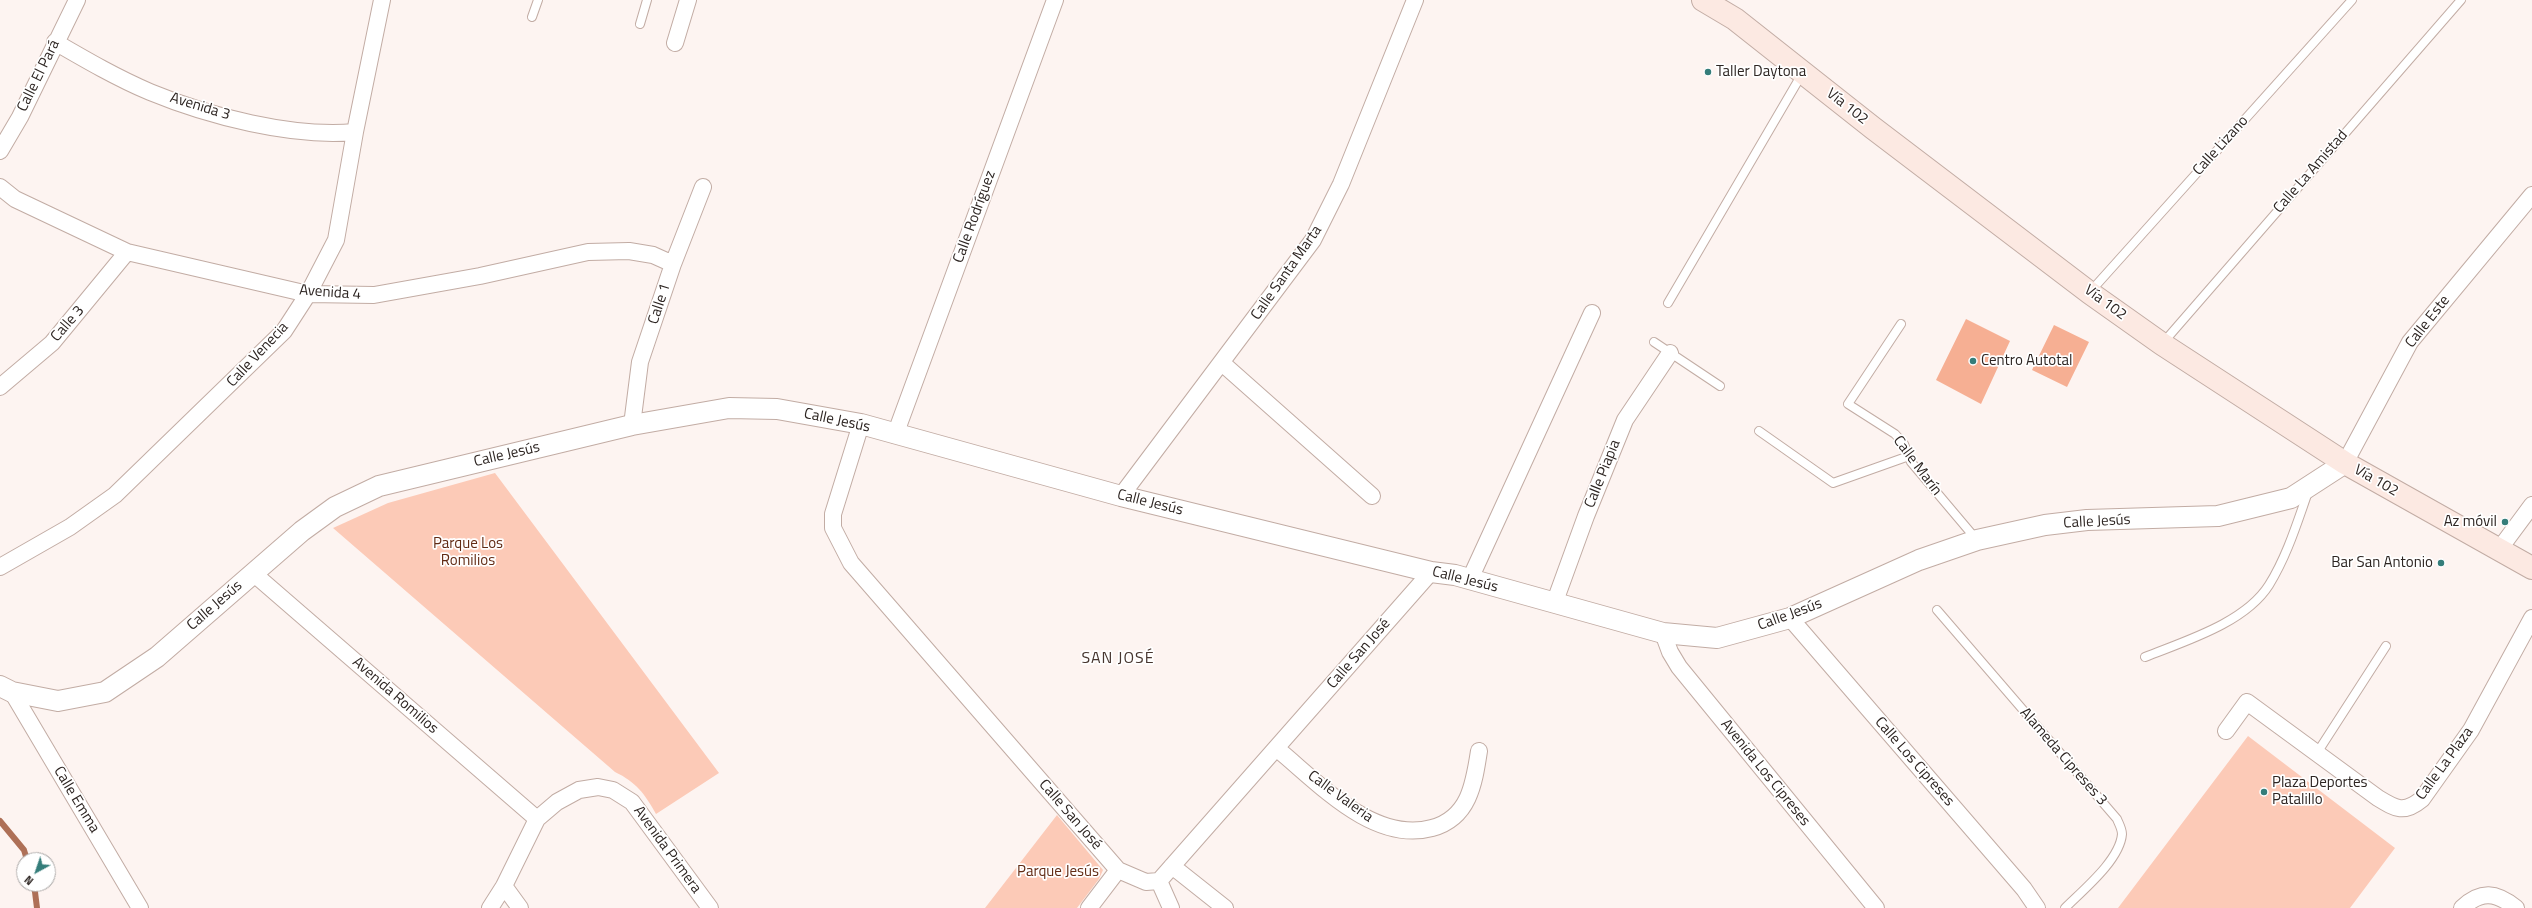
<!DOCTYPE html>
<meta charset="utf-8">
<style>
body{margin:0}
#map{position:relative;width:2532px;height:908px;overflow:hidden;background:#fdf4f1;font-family:"Titillium Web",sans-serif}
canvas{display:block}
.north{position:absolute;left:16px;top:852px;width:40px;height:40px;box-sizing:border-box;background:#fff;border:1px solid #aba8a7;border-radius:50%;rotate:220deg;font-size:11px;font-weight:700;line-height:16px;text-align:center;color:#2d2522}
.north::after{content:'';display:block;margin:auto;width:14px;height:18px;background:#347d7a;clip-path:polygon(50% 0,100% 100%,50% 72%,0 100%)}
</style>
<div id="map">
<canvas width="2532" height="908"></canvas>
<div class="north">N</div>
</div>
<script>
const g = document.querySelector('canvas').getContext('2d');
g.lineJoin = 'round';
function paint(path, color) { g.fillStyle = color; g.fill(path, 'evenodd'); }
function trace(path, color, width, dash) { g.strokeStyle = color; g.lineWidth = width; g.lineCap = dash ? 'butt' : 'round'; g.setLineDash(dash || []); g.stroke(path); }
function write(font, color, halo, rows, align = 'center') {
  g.font = font + ' "Titillium Web",sans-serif'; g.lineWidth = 3.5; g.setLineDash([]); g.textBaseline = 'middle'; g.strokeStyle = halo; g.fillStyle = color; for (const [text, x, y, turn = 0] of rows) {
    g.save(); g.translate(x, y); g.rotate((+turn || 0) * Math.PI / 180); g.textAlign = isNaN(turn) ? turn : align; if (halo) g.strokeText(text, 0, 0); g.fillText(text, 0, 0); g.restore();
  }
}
paint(new Path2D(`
 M495,473l224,300 -63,41c-11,-20 -20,-32 -41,-42l-282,-244 55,-25z
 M2248,736l147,112 -45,60h-232z
 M1057,815l46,55 -4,9 -22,29h-92z`), '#fccab7');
trace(new Path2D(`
 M0,821l24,29 3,10
 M34,884l3,24`), '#ae7057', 6);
paint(new Path2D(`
 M1966,319l44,22 -29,63 -45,-24z
 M2054,325l35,17 -22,45 -35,-17z`), '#f6af93');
const service = new Path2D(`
 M532,17l6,-17
 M640,24l7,-24
 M2090,292l262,-292
 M1668,303l134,-229
 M1901,324l-53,80 47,30 9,10 7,18 65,77
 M1654,342l66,44
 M2162,344l299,-344
 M1759,431l74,52 76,-27
 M1937,610l180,209c2,5 5,10 5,15 -2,26 -39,56 -57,74
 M2145,657c40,-16 100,-34 124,-72 18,-29 28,-62 39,-93
 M2317,753l69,-107`);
const minor = new Path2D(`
 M55,42c31,18 62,36 95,50 58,24 143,46 205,40
 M675,43l13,-43
 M0,151l20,-34 57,-117
 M0,187l15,12 112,53 181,42 66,1 106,-19 108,-24 41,-1 24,4 20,9
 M1222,363l150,133
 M0,387l52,-44 75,-91
 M861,424l-28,90v14l18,35 267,307 28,12 13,-1 272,-309
 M632,425l8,-63 33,-98 30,-77
 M895,435l160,-435
 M2345,463l65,-121 122,-147
 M1121,496l192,-256 28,-56 74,-184
 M2498,551l34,-46
 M0,567l70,-40 45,-32 169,-164 24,-37 28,-54 19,-108 27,-132
 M253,573l284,246
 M1470,579l122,-266
 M1554,604l32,-88 39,-96 45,-67
 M1790,618l234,271 13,19
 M1663,633l7,19 9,15 197,241
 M12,692l128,216
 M2226,731l21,-29 131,96c18,11 26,16 44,1l49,-69 61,-112
 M1276,748c42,34 97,96 156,80 37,-10 42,-44 47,-77
 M1172,866l53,42
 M1159,881l12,27
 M504,886l16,22
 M490,908l14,-22 33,-67 20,-17 22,-12 19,-3 15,3 19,12 78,106
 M1089,908l29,-38
 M2462,908c19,-18 34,-16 54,0`);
const tertiary = new Path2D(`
 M0,686l12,6 46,9 47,-9 52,-35 145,-126 33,-24 44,-21 253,-61 97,-17 48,1 84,15 260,72 310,76 24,3 208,58 54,5 73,-20 129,-58 58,-20 68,-15 42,-5 131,-4 73,-18 54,-35`);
const secondary = new Path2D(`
 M1703,0l32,19 138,109 217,165 72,51 183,119 187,105`);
trace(service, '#c2aca4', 10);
trace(minor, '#c2aca4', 18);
trace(tertiary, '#c2aca4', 22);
trace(secondary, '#c2aca4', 24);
trace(service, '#fff', 8);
trace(minor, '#fff', 16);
trace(tertiary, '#fff', 20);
trace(secondary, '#fce9e2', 22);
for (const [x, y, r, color] of [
 [1708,72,4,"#347d7a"],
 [1973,361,4,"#347d7a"],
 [2505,522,4,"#347d7a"],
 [2441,563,4,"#347d7a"],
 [2264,792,4,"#347d7a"]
]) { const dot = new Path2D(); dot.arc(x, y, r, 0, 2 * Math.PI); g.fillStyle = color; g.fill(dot); trace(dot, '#fff', 1.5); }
write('15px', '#2d2522', '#fff', [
 ["Taller Daytona",1716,72],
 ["Centro Autotal",1981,361],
 ["Az móvil",2497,522,"right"],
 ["Bar San Antonio",2433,563,"right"],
 ["Plaza Deportes",2272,783],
 ["Patalillo",2272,800]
], 'left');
write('15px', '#2d2522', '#fff', [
 ["Calle El Pará",39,76,-64],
 ["Avenida 3",200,107,17],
 ["Vía 102",1847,107,38],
 ["Calle Lizano",2221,146,-48],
 ["Calle La Amistad",2311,172,-49],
 ["Calle Rodríguez",975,217,-70],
 ["Calle Santa Marta",1287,273,-55],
 ["Avenida 4",330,293,4],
 ["Vía 102",2105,303,36],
 ["Calle 1",660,304,-72],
 ["Calle Este",2428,322,-52],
 ["Calle 3",68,324,-49],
 ["Calle Venecia",258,355,-47],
 ["Calle Jesús",837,421,12],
 ["Calle Jesús",507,455,-13],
 ["Calle Marín",1917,466,53],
 ["Calle Piapia",1603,474,-68],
 ["Vía 102",2376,481,30],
 ["Calle Jesús",1150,503,14],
 ["Calle Jesús",2097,522,-3],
 ["Calle Jesús",1465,580,14],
 ["Calle Jesús",215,606,-41],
 ["Calle Jesús",1790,615,-20],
 ["Calle San José",1359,654,-49],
 ["Avenida Romilios",395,696,41],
 ["Alameda Cipreses 3",2063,757,49],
 ["Calle Los Cipreses",1914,762,49],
 ["Calle La Plaza",2445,764,-54],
 ["Avenida Los Cipreses",1765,773,51],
 ["Calle Valeria",1340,797,36],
 ["Calle Emma",76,800,59],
 ["Calle San José",1070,815,49],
 ["Avenida Primera",667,850,54]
]);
write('15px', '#622b14', '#fff', [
 ["Parque Los",468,544],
 ["Romilios",468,561],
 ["Parque Jesús",1058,872]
]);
g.letterSpacing = '1px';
write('16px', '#46352e', '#fff', [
 ["SAN JOSÉ",1118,659]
]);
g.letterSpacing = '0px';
</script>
